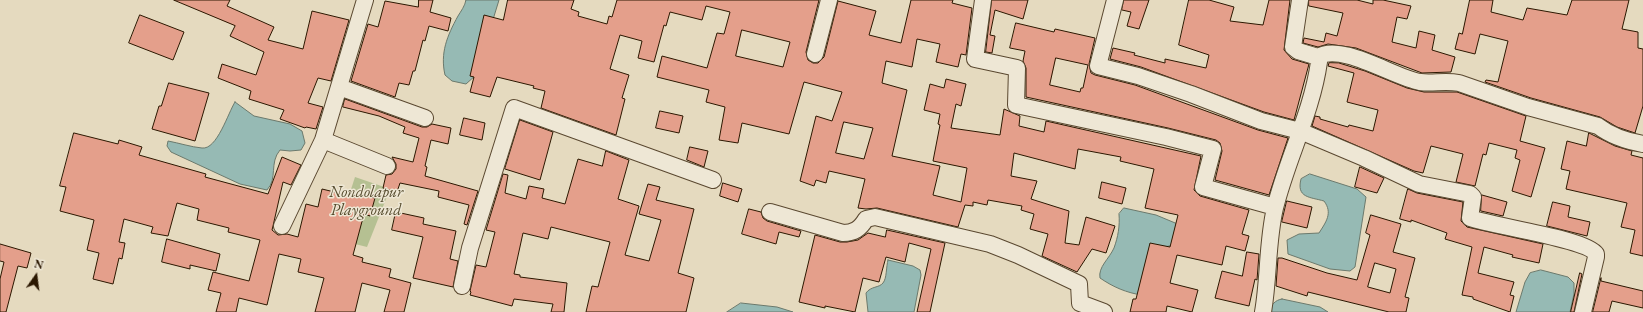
<!DOCTYPE html>
<style>
body{margin:0}
#map{position:relative;width:1643px;height:312px;overflow:hidden;background:#e5dabf;font-family:"EB Garamond",serif}
canvas{display:block}
.north{position:absolute;left:16px;top:256px;width:40px;height:40px;-webkit-text-stroke:3px #eee7d5;paint-order:stroke;rotate:14deg;font-size:11px;font-weight:700;line-height:16px;text-align:center;color:#2b1700}
.north::after{content:'';display:block;margin:auto;width:14px;height:18px;background:#2b1700;clip-path:polygon(50% 0,100% 100%,50% 72%,0 100%)}
</style>
<div id="map">
<canvas width="1643" height="312"></canvas>
<div class="north">N</div>
</div>
<script>
const g = document.querySelector('canvas').getContext('2d');
g.lineJoin = 'round';
function paint(path, color) { g.fillStyle = color; g.fill(path, 'evenodd'); }
function trace(path, color, width, dash) { g.strokeStyle = color; g.lineWidth = width; g.lineCap = dash ? 'butt' : 'round'; g.setLineDash(dash || []); g.stroke(path); }
function write(font, color, halo, rows, align = 'center') {
  g.font = font + ' "EB Garamond",serif'; g.lineWidth = 3; g.setLineDash([]); g.textBaseline = 'middle'; g.strokeStyle = halo; g.fillStyle = color; for (const [text, x, y, turn = 0] of rows) {
    g.save(); g.translate(x, y); g.rotate((+turn || 0) * Math.PI / 180); g.textAlign = isNaN(turn) ? turn : align; if (halo) g.strokeText(text, 0, 0); g.fillText(text, 0, 0); g.restore();
  }
}
paint(new Path2D(`
 M355,177l35,12 -23,58 -32,-8z`), '#b5c092');
const water = new Path2D(`
 M466,0h33l-23,75 -10,9 -14,-3 -7,-6c-5,-22 2,-39 13,-59 3,-5 7,-10 8,-16z
 M235,102l19,14 36,8 12,7 3,12 -4,7 -11,1 -10,-1c-11,13 -2,28 -13,40l-27,-6 -69,-32 -4,-6 1,-5c11,2 23,6 34,7 15,2 26,-35 33,-46z
 M1310,174l47,15 9,8 -11,70 -5,4 -20,-2 -42,-15 -1,-14 12,-6 20,-1c7,-11 14,-20 5,-32 -14,-4 -28,-3 -23,-22z
 M1124,208l32,7 24,10 -7,20 -8,2 -23,48c-15,-2 -29,-8 -42,-17 -2,-11 9,-19 14,-30 4,-11 6,-22 5,-34z
 M888,260l25,6 7,4 1,5 -7,37h-46l-2,-19c5,-7 13,-5 17,-10 4,-5 3,-16 5,-23z
 M1541,270l27,7 6,6v11l-4,18h-54l9,-30 5,-9z
 M1282,299l38,8 8,5h-59c2,-7 6,-12 13,-13z
 M741,303l36,4 16,5h-66z`);
paint(water, '#96bab4');
trace(water, '#6b796c', 1);
const building = new Path2D(`
 M174,0h56l-3,6 47,21 -6,13 35,9 9,-38 37,9 -18,61 -13,-3 -10,25 15,4 -7,22 -10,-2 -1,1 -25,-9 4,-9 -35,-11 2,-8 -33,-13 4,-14 34,11 8,-23 -34,-16 5,-10z
 M419,0h14l-3,12 21,6 -3,13 -19,-5 -4,15 -2,-1 -8,31h-2l-4,14 -10,-2 -4,14 -44,-16 17,-57 10,3 7,-26 33,6z
 M508,0h66l-3,9 8,3 -1,4 29,8 2,-8 3,1 5,-17h202l-13,52 2,8 5,3h5l6,-6 14,-56 38,10 -7,24 32,8 10,-43h42l-1,3 20,5 -6,47 -5,-1 -3,13 -22,-5 4,-18 -23,-5 -5,28 -26,-6 -4,22 25,7 -15,66 48,10 -7,29 28,7 6,-34 -34,-7 7,-36 -2,-1 2,-10 -16,-4 6,-26 14,4 2,-9 20,5 -5,22 -5,-2 -5,24 49,7 4,-26 16,7 -1,10 25,6 2,-11 155,35 -7,34 6,6 49,14 -7,24 7,2 -4,15 -19,-5 -4,19 -45,-10 -7,28 28,7 -6,22 -25,-6 -1,6h-36l3,-13h3l14,-56 20,4 8,-32 -33,-7 9,-39 -34,-8 1,-4 -43,-8 -3,20 -61,-16 -3,23 26,5 -6,18 38,12 -4,32 14,2 7,-28 29,9 -9,27 -14,-4 -15,23 -35,-16 6,-22 -18,-5 4,-15 -13,-4 1,-4 -34,-6 -1,5 -14,-3v4l-8,-1 -7,22 -81,-19 -11,1 -8,-1 7,-29 -36,-8 -3,12 -10,-3 -2,6 -14,-5 16,-65 16,5 10,-29 -38,-10 -15,52 -47,-11 -4,20 -19,-3 6,-33 -19,-5 3,-12 -52,-13 5,-21 45,12 10,-35 7,1 6,-22 -24,-6 -4,14 -32,-8 -4,14 -2,-1 -10,37 -16,-4 4,-17 -22,-6 -10,34 19,6 -7,23 3,1 -9,36 -75,-27 4,-17 -12,-3 1,-2 -37,-9 -7,20 -20,-5 4,-15 -4,-1 14,-61 19,5zM742,30l48,12 -7,25 -47,-11zM844,122l29,6 -9,31 -28,-6z
 M992,0h36l-5,19 -28,-9 -5,25 5,1 -3,17 -6,-1z
 M1124,0h25l-10,29 -12,-3 4,-14 -9,-2z
 M1189,0h20l25,7 -4,14 33,4 6,-25h21l-6,50 8,9 17,5 -15,56 -30,-8 -123,-45 -31,-8 3,-11 22,5 -1,2 31,8v-4l41,9 3,-13 -30,-10z
 M1309,0h48l16,4v-4h10l28,6 -4,13 -10,-2 -5,25 24,6 3,-17 16,4 -3,15 23,7 -4,15 -29,1 -66,-25 -28,-4 -10,3 -15,-4 1,-5 20,4 2,-9 11,3 6,-23 -34,-7z
 M1470,0h23l-2,12 32,8 4,-12 40,7 5,-15h57l-7,29 16,3v16l5,1v57l-8,27 -18,-6 -17,-10 -69,-19 -46,-16 1,-2 12,2 10,-41 -28,-7 -5,20 -20,-5 4,-16 3,1z
 M140,15l44,17 -11,28 -44,-17z
 M1016,23l38,9 1,-3 40,9 -6,26 2,9 4,2 40,10 123,45 30,8 -19,57 -54,-15 7,-29 -2,-8 -4,-3 -48,-12 -142,-31v-29l-3,-7 2,-10 -15,-3zM1056,58l32,7 -5,23h-2l-1,4 -30,-7z
 M1339,63l26,8 42,17 17,4h33l69,24 -6,25 25,7 -14,49 -19,-6 8,-31 -5,-2 2,-8 -28,-7 -3,12 -3,-1 -8,32 -19,-4 7,-28 -32,-8 -8,27 -9,-2 -102,-45 3,-10 5,1v2l28,8 1,-2 24,6 5,-21 -31,-8 7,-29 -26,-7 1,-3z
 M169,83l40,10 -14,48 -43,-12 7,-23h2z
 M345,99l77,28h5l5,-3 19,4 -3,16 -17,-4 -6,26 2,1 -2,9 53,15 -11,34 -3,-1 5,-19 -31,-8 1,-6 -39,-8 -3,9 -14,-4 3,-13 6,-1 4,-5v-5l-4,-7 21,5 6,-24 -16,-5 2,-6 -26,-11 -36,-9z
 M660,111l23,5 -4,17 -23,-5z
 M464,118l21,5 -3,17 -22,-5z
 M520,120l33,12 -13,48 -35,-11z
 M74,133l44,11 1,-4 23,7 -3,8 67,19 -1,3 63,17 14,-37 19,8 -10,20 -8,-3 -10,44 -1,4 6,5 9,-1 11,3 8,-33 12,3 4,-18 33,8 1,-3 19,4 -5,18 -6,-2 -11,41 10,3 -1,4 29,7 -2,8 22,6 -7,29h-20l6,-22 -28,-7 -7,29h-40l9,-34 -26,-6 3,-13 -22,-5 -12,51 -28,-7 -3,14h-20l5,-19 -13,-3 5,-18 36,9 11,-41 -32,-8 1,-4 -32,-8 2,-11 -22,-6 -9,33 -17,-3 2,-6 -29,-8 -5,23 6,1 -3,16 -3,-1 -6,26 -20,-5 6,-26 -12,-3 7,-30 -34,-9 6,-24 -6,-1z
 M1589,133l26,13 17,5 -1,4 12,3v98l-13,-3 5,-23 -14,-3 6,-24 -61,-14 4,-18 -9,-2 6,-28 19,5z
 M690,147l18,4 -4,16 -17,-7z
 M606,151l23,9 -11,39 21,7 -14,49 24,6 12,-41 -22,-6 9,-30 12,3 -4,13 38,9 -16,64 16,5 -8,34h-100l6,-26 6,1 12,-45 -59,-15 -3,12 -25,-6 -9,41 6,1v2l47,6 -3,29h-13l2,-8 -39,-5 -2,7 -42,-11 1,-3 -1,-1 6,-26 10,2 9,-35 -9,-2 17,-56 5,1 -3,18 21,6 3,-13 15,3 -2,9 23,6 13,-45 24,7z
 M1360,167l24,11 -7,15 -22,-6z
 M1102,182l24,6 -4,16 -23,-6z
 M723,183l19,6 -4,13 -18,-6z
 M1408,189l9,4 46,9 -2,19 6,6 76,17 -4,19 -27,-6 1,-2 -29,-8 -6,26 36,9 -4,13 4,1 -4,16 -37,-13v-2l-11,-2 10,-48 -27,-8 2,-6 -36,-13v2l-11,-3z
 M1482,195l25,7 -4,14 -22,-5z
 M1287,201l25,6 -5,21 -25,-6z
 M1553,202l17,4 -2,11 22,5 -3,14 -40,-10z
 M749,209l12,3 2,6 4,3 34,10 -2,6 -20,-5 -3,12 -34,-10z
 M396,212l28,6 -1,6 33,7 -6,28 8,2 -5,26 -40,-9 10,-41 -31,-7z
 M1371,215l30,9 -8,28 22,6 -10,39 4,1 -3,14h-17l-81,-20 -1,4 -31,-10 2,-28h4l45,15 30,7 13,-45 -4,-2zM1375,263l21,6 -6,24 -22,-6z
 M887,230l58,13 -15,69h-13l14,-63 -22,-6 -4,19 -19,-5 -7,25 -16,-4 -8,34 -30,-6v2l-26,-6 16,-67 25,7h7l11,-2 10,-7 17,4z
 M167,239l53,15 -4,17 -26,-6v4l-28,-7z
 M0,244l31,9 -4,15 -9,-2 -12,46h-6v-33l4,-17 -4,-1z
 M1247,252l12,2 -2,26 -2,-1 -6,27 -34,-8 7,-27 20,5z
 M1580,273l2,1 -8,38h-3z
 M1601,278v3l42,10v17l-31,-7 -3,11h-16z`);
paint(building, '#e49f8b');
trace(building, '#2b1700', 1);
const street = new Path2D(`
 M983,0l-8,59 42,9 -1,37 150,32 47,12 -10,38 72,20
 M1115,0l-17,66 40,10 53,18 70,27 39,10 64,27 55,26 51,10 3,3 -3,21c22,8 117,21 126,36v3l-13,55
 M815,54l14,-54
 M1318,57c23,-15 77,21 102,25 13,2 24,-2 39,1l69,24 70,19c13,10 28,15 45,18
 M339,87l86,31
 M323,140l64,26
 M770,212l73,21c11,0 17,-4 23,-14l9,-2 115,27 28,11 61,29 1,19 24,9
 M282,226l41,-86 42,-140
 M462,286l8,-38 44,-140 199,72
 M1263,312c6,-34 4,-70 12,-104 12,-49 37,-96 44,-146l-1,-5 -20,-6 -5,-4 7,-47`);
trace(street, '#5a4830', 18);
trace(street, '#eee7d5', 16);
write('italic 16px', '#544a2c', '#eee7d5', [
 ["Nondolapur",366,193],
 ["Playground",366,211]
]);
</script>
